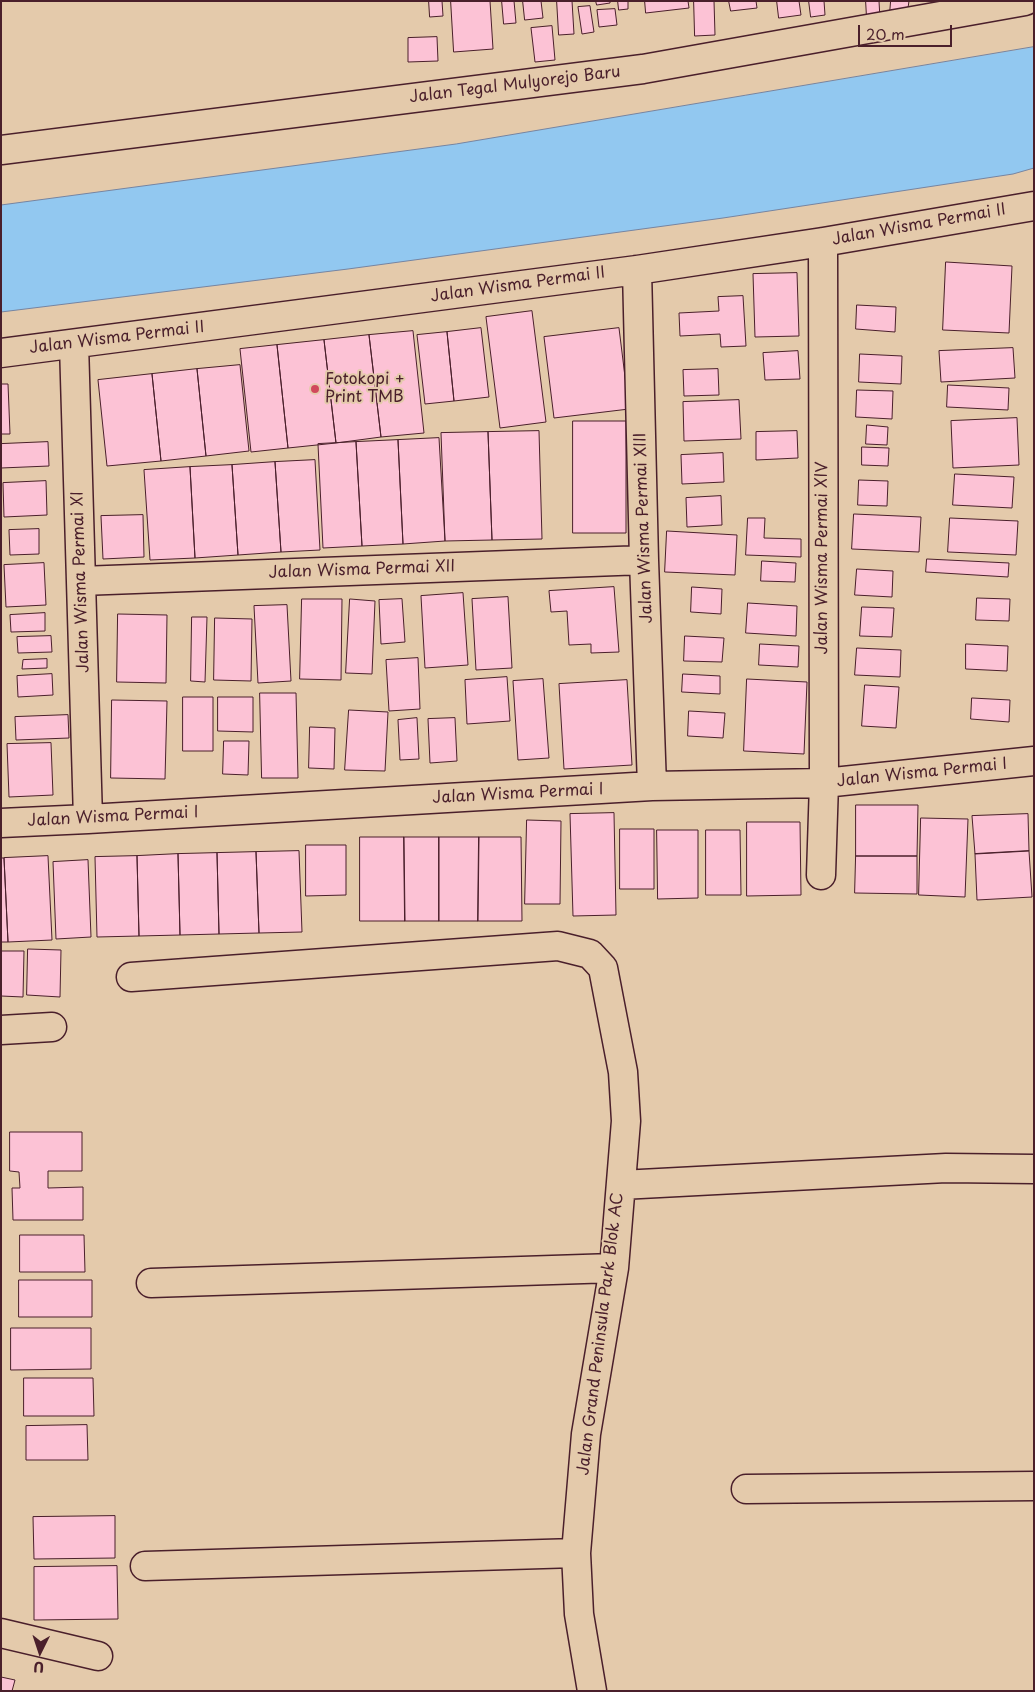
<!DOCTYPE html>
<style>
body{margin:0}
#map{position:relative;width:1035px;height:1692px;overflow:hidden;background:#e4caab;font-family:"Playpen Sans",sans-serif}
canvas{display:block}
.frame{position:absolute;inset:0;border:2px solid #4a1f2b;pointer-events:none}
.north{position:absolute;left:15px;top:1627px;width:50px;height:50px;-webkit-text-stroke:4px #e4caab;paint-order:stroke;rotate:184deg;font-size:14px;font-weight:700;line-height:20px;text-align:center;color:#4a1f2b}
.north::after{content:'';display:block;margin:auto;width:18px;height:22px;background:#4a1f2b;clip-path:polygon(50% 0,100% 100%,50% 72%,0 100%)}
.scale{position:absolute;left:858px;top:25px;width:94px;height:22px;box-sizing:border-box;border:2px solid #4a1f2b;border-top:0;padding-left:6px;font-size:15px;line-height:18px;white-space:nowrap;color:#4a1f2b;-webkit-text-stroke:4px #e4caab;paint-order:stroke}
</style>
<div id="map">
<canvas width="1035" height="1692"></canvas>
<div class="frame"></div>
<div class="north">U</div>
<div class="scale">20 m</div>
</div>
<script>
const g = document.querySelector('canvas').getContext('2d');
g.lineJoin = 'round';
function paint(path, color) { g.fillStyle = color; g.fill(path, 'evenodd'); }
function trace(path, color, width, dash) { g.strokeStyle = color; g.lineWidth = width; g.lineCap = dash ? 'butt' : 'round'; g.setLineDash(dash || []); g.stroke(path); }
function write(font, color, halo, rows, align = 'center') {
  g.font = font + ' "Playpen Sans",sans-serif'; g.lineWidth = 4; g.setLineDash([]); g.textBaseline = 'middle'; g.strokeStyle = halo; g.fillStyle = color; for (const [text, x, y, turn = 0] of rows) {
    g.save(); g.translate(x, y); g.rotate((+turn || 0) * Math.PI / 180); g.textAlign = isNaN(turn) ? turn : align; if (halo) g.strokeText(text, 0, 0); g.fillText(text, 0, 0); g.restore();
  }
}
const water = new Path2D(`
 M1034,47v121l-21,6 -290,44 -375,51 -347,43v-107l455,-61z`);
paint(water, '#92c8f0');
trace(water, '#7584a1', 1);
const building = new Path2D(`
 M429,1h13l1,15 -13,1z
 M451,1h39l3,48 -39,3z
 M502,1h12l2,22 -12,1z
 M523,1h18l2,17 -18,2z
 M557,1h15l2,33 -15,1z
 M596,1h14v2l-13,2z
 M618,1h10v8l-9,1z
 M645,1h43l1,7 -43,5z
 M694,1h20l1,34 -20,1z
 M729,1h27l1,7 -26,3z
 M777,1h22l2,14 -22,3z
 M809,1h15l1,14 -14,2z
 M866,1h13l1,18h-13z
 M891,1h18l-2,14 -17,-2z
 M590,6l4,26 -12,2 -4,-27z
 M615,9l2,16 -18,2 -2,-17z
 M552,26l3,34 -20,2 -4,-34z
 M437,37l1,24 -30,1v-24z
 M946,262l66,4 -3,67 -66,-3z
 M797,273l2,63 -44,1 -2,-63z
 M743,296l3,50 -25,1 -1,-13 -40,2 -1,-23 40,-2 -1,-14z
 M857,305l39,2 -1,25 -39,-3z
 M532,311l14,111 -46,6 -14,-111z
 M481,328l8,69 -35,4 -7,-69z
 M619,328l10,81 -75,9 -10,-81z
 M413,331l11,102 -43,4 -12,-102z
 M447,332l7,69 -29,3 -8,-69z
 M369,335l12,102 -45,6 -12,-103z
 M324,340l12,103 -48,5 -11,-103z
 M277,345l11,103 -37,4 -11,-103z
 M1013,348l2,30 -74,4 -2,-31z
 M798,351l2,28 -35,1 -2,-27z
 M860,354l42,2 -1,28 -42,-2z
 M240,365l9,86 -43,5 -9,-87z
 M197,369l9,87 -45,5 -9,-87z
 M718,369l1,26 -35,1 -1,-26z
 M152,374l9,87 -54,5 -9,-86z
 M1,384h7l2,50h-9z
 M948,385l61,3 -1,22 -61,-3z
 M857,390l36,1 -1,28 -36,-2z
 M739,400l2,39 -57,2 -1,-39z
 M1017,418l2,47 -66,3 -2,-47z
 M573,421h53v112h-53z
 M867,425l21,2 -1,18 -21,-1z
 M539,431l3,108 -50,1 -4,-108z
 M797,431l1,27 -42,2v-28z
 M488,432l4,108 -47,1 -4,-108z
 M439,438l6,103 -42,3 -5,-104z
 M398,440l5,104 -41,2 -6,-104z
 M48,442l1,24 -48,2v-24z
 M356,442l6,104 -39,2 -5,-104z
 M862,447l27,1 -1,18 -26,-1z
 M723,453l1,29 -42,2 -1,-29z
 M315,460l5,90 -39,2 -6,-90z
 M275,462l6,90 -43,3 -6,-90z
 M232,465l6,90 -43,3 -5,-91z
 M190,467l5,91 -45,2 -6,-90z
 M955,474l59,3 -2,31 -59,-3z
 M859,480l29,1 -1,25 -29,-1z
 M46,481l1,34 -43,2 -1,-34z
 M721,496l1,29 -35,2 -1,-29z
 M854,514l67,3 -2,35 -67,-3z
 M143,515l1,42 -41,2 -2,-43z
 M748,518h17l-1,20 37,1v18l-55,-2z
 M950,518l68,3 -2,34 -68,-3z
 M39,529v25l-29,1 -1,-25z
 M667,531l70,4 -2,40 -70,-3z
 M927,559l82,4 -1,14 -82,-5z
 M762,561l34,2 -1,19 -34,-1z
 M44,563l2,42 -40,2 -2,-42z
 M857,569l36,2 -1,26 -37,-2z
 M614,587l5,65 -28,1v-9l-22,1 -2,-34 -16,1 -2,-21z
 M692,587l30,2 -1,25 -30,-2z
 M463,593l5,72 -43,3 -4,-72z
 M508,597l4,71 -36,2 -4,-71z
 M977,598l33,1 -1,22 -33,-1z
 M302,599h40l-1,81 -41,-1z
 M350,599l25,2 -3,73 -26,-1z
 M402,599l3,43 -24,2 -2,-44z
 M748,603l49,3 -1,30 -50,-3z
 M287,605l4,76 -33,2 -4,-77z
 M862,607l32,1 -2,29 -32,-1z
 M45,613v18l-34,1 -1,-17z
 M118,614l49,1 -1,68 -49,-1z
 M192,617h15l-2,65 -14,-1z
 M215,618l37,1 -1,62 -37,-1z
 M51,636l1,16 -34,1 -1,-16z
 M685,636l39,2 -2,24 -38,-1z
 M760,644l39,2 -1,21 -39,-2z
 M966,644l42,2 -1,25 -41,-2z
 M857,648l44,2 -1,27 -45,-2z
 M418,658l2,51 -31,2 -3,-51z
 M47,659v9l-25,1 1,-9z
 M52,674l1,21 -35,2 -1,-21z
 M683,674l37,2v18l-38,-2z
 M507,677l3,44 -43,3 -2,-44z
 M543,679l6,79 -31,2 -5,-79z
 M747,679l60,3 -3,72 -60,-3z
 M627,680l5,85 -68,4 -5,-85z
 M865,685l34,2 -3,41 -34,-2z
 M260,693h36l2,85h-36z
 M183,697h30v54h-30z
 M218,697h35v35l-35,-1z
 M972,698l38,2 -1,22 -38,-3z
 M112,700l55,1 -2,78 -54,-1z
 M349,710l39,2 -3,59 -40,-1z
 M689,711l36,2 -2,25 -35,-2z
 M68,715l1,23 -53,2 -1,-23z
 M417,718l2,41 -19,1 -2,-40z
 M455,718l2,43 -27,2 -2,-44z
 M310,727l25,1 -1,41 -25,-1z
 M224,741h25l-1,34 -25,-1z
 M51,743l2,52 -44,2 -2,-53z
 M856,805h62l-1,51h-61z
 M614,813l2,102 -43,1 -3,-102z
 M1028,814l1,37 -54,3 -3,-38z
 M921,818l47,1 -3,78 -46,-2z
 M527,820l34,1 -1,83h-35z
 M747,822h53l1,73 -54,1z
 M620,829h34v60h-34z
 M657,830h41v68l-40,1z
 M706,830h34l1,65h-35z
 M360,837h44l1,84h-45z
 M404,837h35v84h-34z
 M439,837h40l-1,84h-39z
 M479,837h42l1,84h-44z
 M306,845h40v50l-40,1z
 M299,851l3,81 -43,1 -3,-81z
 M1029,851l3,46 -55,3 -2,-46z
 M256,852l3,81 -40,1 -2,-81z
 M217,853l2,81 -39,1 -2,-81z
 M178,854l2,81 -41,1 -2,-80z
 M48,856l4,84 -44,2 -4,-84z
 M137,856l2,80 -42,1 -2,-80z
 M856,856h61v38l-62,-1z
 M1,858h3l4,84h-7z
 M88,860l3,77 -35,2 -3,-77z
 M28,949l33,1 -1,47 -33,-2z
 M1,951h23l-1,46 -22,-1z
 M10,1132h72v39h-34v17l35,-1v33h-70l-1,-32h8l-1,-16 -9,-1z
 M20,1235h64l1,37h-65z
 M19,1280h73v37h-73z
 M11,1328h80v41l-80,1z
 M24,1378h69l1,38h-70z
 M87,1425l1,35h-62v-34z
 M115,1516v42l-81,1 -1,-42z
 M117,1566l1,53 -84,1v-53z
 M1,1677l14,3 -3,11h-11z`);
paint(building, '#fcc2d5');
trace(building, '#4a1f2b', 1);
const minor = new Path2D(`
 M1,150l642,-81 382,-68
 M637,270l7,290 8,226
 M74,344l14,475
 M1,353l636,-83 186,-28 211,-36
 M81,581l563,-21
 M1,823l87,-4 564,-33 172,-3 210,-22
 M821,875l3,-92 -1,-541
 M131,977l427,-31 32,8 13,14 20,104 3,49 -12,147 -28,166 -10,119 3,61 13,77
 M1,1030l51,-3
 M621,1185l325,-17 88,1
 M151,1283l463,-15
 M746,1489l288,-3
 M145,1566l431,-13
 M1,1633l97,23`);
trace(minor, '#4a1f2b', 31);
trace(minor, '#e4caab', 28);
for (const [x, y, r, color] of [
 [315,389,5,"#d1495b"]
]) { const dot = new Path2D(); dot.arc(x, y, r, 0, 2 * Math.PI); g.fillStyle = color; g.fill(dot); trace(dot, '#e4caab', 2); }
write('16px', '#4a1f2b', '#e4caab', [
 ["Jalan Tegal Mulyorejo Baru",515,85,-7],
 ["Jalan Wisma Permai II",919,225,-10],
 ["Jalan Wisma Permai II",518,285,-8],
 ["Jalan Wisma Permai II",117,338,-7],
 ["Jalan Wisma Permai XIII",644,528,-92],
 ["Jalan Wisma Permai XIV",823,558,-90],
 ["Jalan Wisma Permai XII",362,570,-2],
 ["Jalan Wisma Permai XI",81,582,-92],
 ["Jalan Wisma Permai I",922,773,-6],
 ["Jalan Wisma Permai I",518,794,-3],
 ["Jalan Wisma Permai I",113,817,-3],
 ["Jalan Grand Peninsula Park Blok AC",601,1334,-83]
]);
write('16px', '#4a1f2b', '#e4caab', [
 ["Fotokopi +",325,380],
 ["Print TMB",325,398]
], 'left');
</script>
